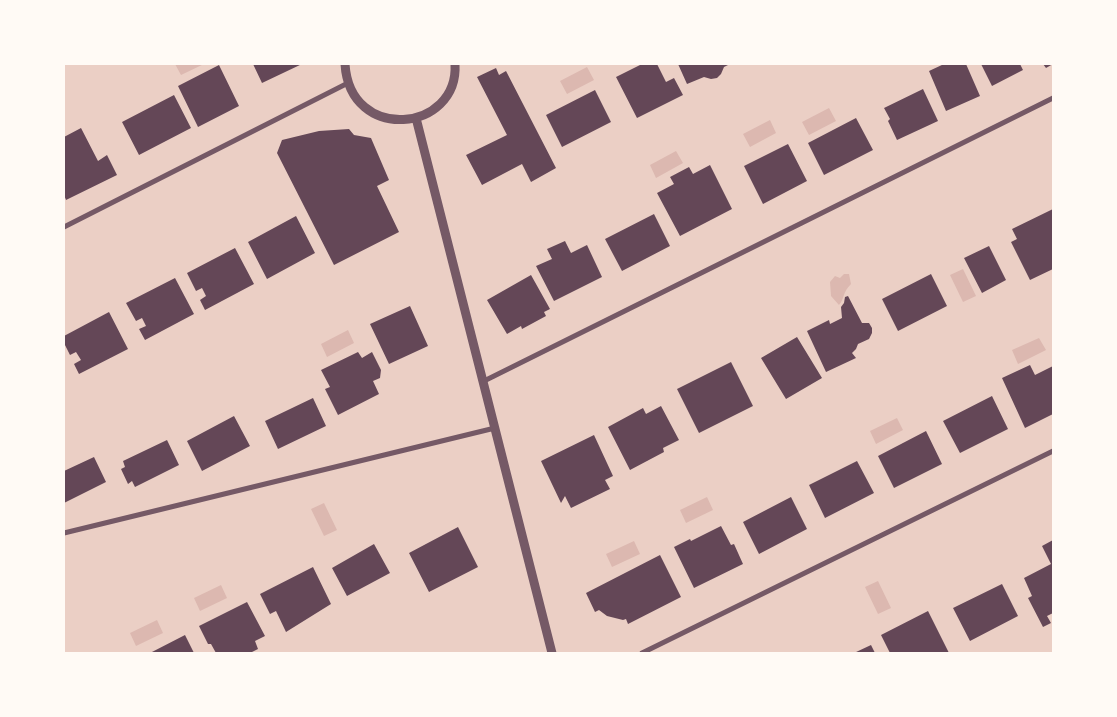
<!DOCTYPE html>
<style>
body{margin:0}
#map{position:relative;width:1117px;height:717px;overflow:hidden;background:#f7e1d7;font-family:"Zilla Slab",serif}
canvas{display:block}
.frame{position:absolute;inset:0;border:65px solid #fffaf5;pointer-events:none}
</style>
<div id="map">
<canvas width="1117" height="717"></canvas>
<div class="frame"></div>
</div>
<script>
const g = document.querySelector('canvas').getContext('2d');
g.lineJoin = 'round';
function paint(path, color) { g.fillStyle = color; g.fill(path, 'evenodd'); }
function trace(path, color, width, dash) { g.strokeStyle = color; g.lineWidth = width; g.lineCap = dash ? 'butt' : 'round'; g.setLineDash(dash || []); g.stroke(path); }
paint(new Path2D(`
 M64,64h989v589h-989z`), '#ebcfc5');
paint(new Path2D(`
 M175,64h29l-23,11z
 M587,67l7,13 -27,14 -7,-13z
 M829,108l7,13 -27,14 -7,-13z
 M770,120l6,13 -26,14 -7,-13z
 M676,151l7,12 -27,15 -6,-13z
 M963,269l13,27 -13,6 -13,-27z
 M844,274h5l2,10c-9,9 -6,14 -12,21l-8,-9 -1,-14 5,-6 5,2z
 M348,330l6,13 -27,14 -6,-13z
 M1039,338l7,12 -28,14 -6,-14z
 M897,418l6,12 -27,14 -6,-13z
 M707,497l6,13 -27,13 -6,-13z
 M324,503l13,27 -13,6 -13,-27z
 M634,541l6,13 -28,13 -6,-13z
 M878,581l13,27 -13,6 -13,-27z
 M221,585l6,13 -27,13 -6,-13z
 M157,620l6,13 -27,13 -6,-13z`), '#dcb8b0');
paint(new Path2D(`
 M253,64h49l-40,19z
 M642,64h15l9,18 8,-4 9,17 -46,23 -21,-41z
 M678,64h52l-6,3 -3,7 -4,4 -6,1 -7,-2 -17,7z
 M944,64h22l14,32 -34,15 -17,-40z
 M981,64h39l3,6 -31,16z
 M1043,64h10l-7,4z
 M219,65l20,41 -41,21 -20,-41z
 M496,68l3,7 7,-4 50,97 -25,14 -9,-18 -40,21 -16,-30 41,-20 -30,-58z
 M923,89l15,32 -41,19 -9,-19 2,-2 -6,-11z
 M595,90l16,32 -49,25 -16,-32z
 M174,95l17,33 -52,27 -17,-33z
 M856,118l17,32 -49,25 -16,-32z
 M81,128l17,33 9,-6 10,20 -51,25 -2,-5v-58z
 M349,129l5,6 17,3 18,42 -12,6 22,46 -65,33 -57,-112 5,-13 37,-9z
 M788,144l19,37 -44,23 -19,-38z
 M710,165l22,44 -52,27 -23,-43 17,-9 -4,-7 19,-10 4,7z
 M1053,209v60l-23,11 -19,-38 6,-3 -5,-10z
 M654,214l16,32 -48,25 -17,-32z
 M296,216l19,37 -48,26 -19,-37z
 M565,241l6,12 16,-8 15,32 -48,24 -18,-35 16,-7 -5,-10z
 M989,246l17,34 -24,13 -18,-35z
 M235,248l19,36 -49,26 -5,-10 6,-4 -4,-8 -6,3 -9,-18z
 M931,274l16,32 -49,25 -16,-32z
 M531,275l19,34 -6,3 2,4 -24,13 -1,-3 -14,8 -20,-34z
 M175,278l19,36 -49,26 -6,-11 7,-3 -4,-8 -6,3 -10,-18z
 M848,296l14,27h7l3,5v5l-3,6 -11,5 -2,5 -4,4 4,5 -30,14 -19,-41 22,-11 1,4 12,-6 -1,-11 3,-4 1,-6z
 M410,306l18,40 -39,18 -19,-40z
 M109,312l19,37 -49,25 -5,-10 7,-4 -5,-8 -6,3 -6,-12v-7z
 M797,337l25,41 -36,21 -25,-41z
 M358,352l4,6 10,-6 9,18 -1,8 -7,3 6,13 -41,21 -13,-26 5,-2 -9,-17z
 M731,362l22,44 -54,27 -22,-44z
 M1030,365l5,10 18,-9v48l-28,14 -23,-50z
 M992,396l16,33 -48,24 -17,-32z
 M313,398l13,28 -48,23 -13,-28z
 M661,406l18,34 -16,8 1,4 -34,18 -22,-43 35,-19 3,6z
 M234,416l16,30 -48,25 -15,-30z
 M926,431l16,33 -48,24 -16,-32z
 M594,435l19,41 -8,4 5,9 -39,19 -6,-12 -4,7 -20,-42z
 M167,440l12,25 -44,22 -3,-6 -4,3 -7,-15 4,-2 -2,-6z
 M94,457l12,25 -42,21v-32z
 M857,461l17,32 -49,25 -16,-33z
 M791,497l16,32 -48,25 -16,-32z
 M721,526l10,19 3,-1 9,20 -49,24 -20,-41 16,-8 1,2z
 M458,527l20,40 -49,25 -20,-39z
 M1053,540v73l-6,3 4,7 -8,4 -15,-29 4,-2 -8,-18 27,-14 -9,-18z
 M374,544l16,29 -43,23 -15,-28z
 M660,555l21,42 -53,27 -2,-5 -3,1 -16,-4 -8,-6 -4,2 -9,-19z
 M313,567l18,37 -45,28 -10,-21 -6,3 -10,-20z
 M1002,584l16,32 -48,25 -17,-33z
 M247,602l18,34 -10,5 3,8 -8,4h-34l-5,-9h-3l-9,-18z
 M928,611l21,42h-59l-9,-18z
 M185,635l9,18h-44z
 M871,645l4,8h-21z`), '#644757');
trace(new Path2D(`
 M64,227l284,-144
 M484,381l569,-283
 M64,533l431,-105
 M642,653l411,-202`), '#755966', 5);
trace(new Path2D(`
 M345,64c5,80 114,68 110,0
 M416,118l136,535`), '#755966', 9);
</script>
